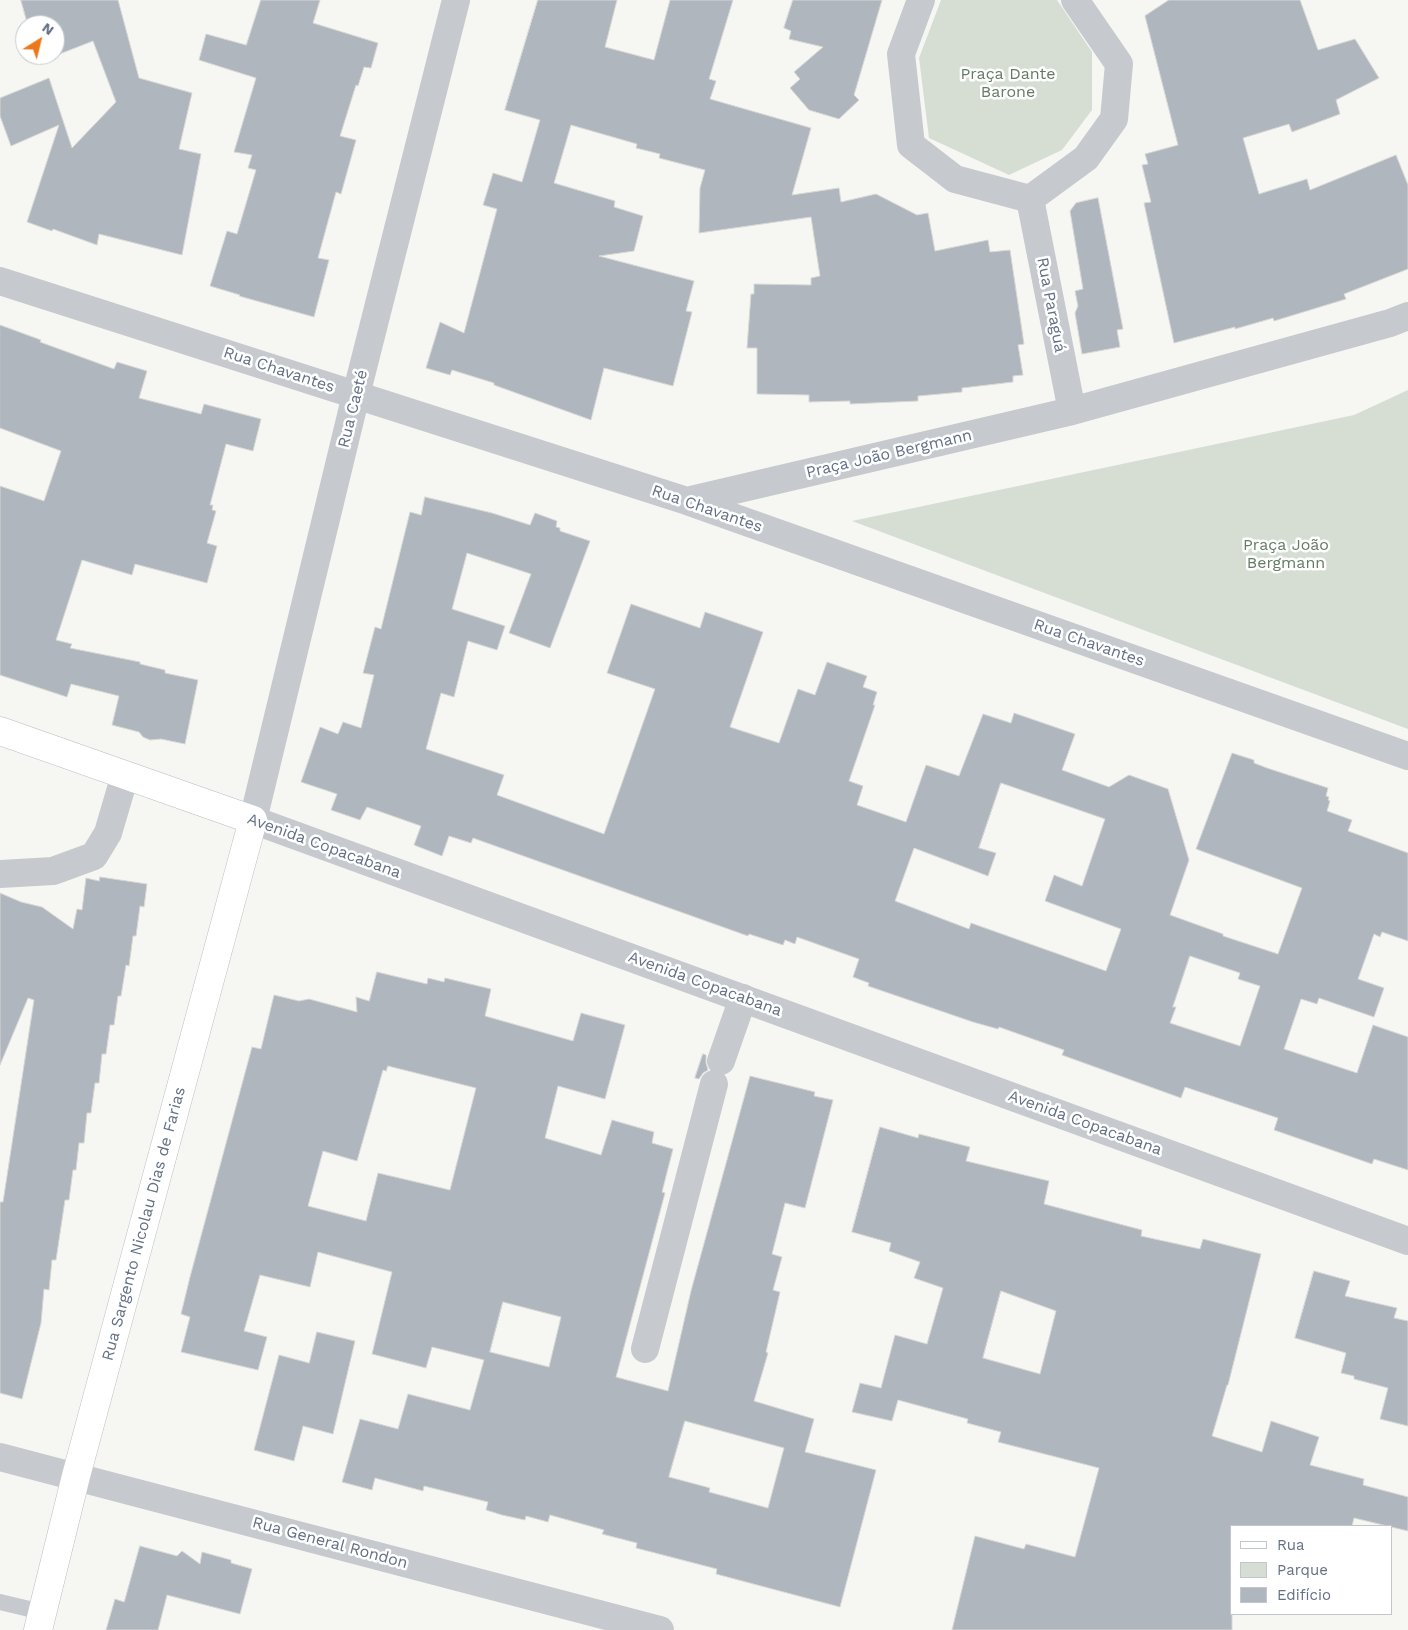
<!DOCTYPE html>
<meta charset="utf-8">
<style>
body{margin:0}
#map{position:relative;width:1408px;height:1630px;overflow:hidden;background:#f6f7f3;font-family:"Work Sans",sans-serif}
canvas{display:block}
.legend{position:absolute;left:1230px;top:1525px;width:162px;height:90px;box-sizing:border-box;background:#fff;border:1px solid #c1c6cf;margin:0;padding:6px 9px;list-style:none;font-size:15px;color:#637086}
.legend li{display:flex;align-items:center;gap:10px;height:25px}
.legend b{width:25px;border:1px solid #c1c6cf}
.north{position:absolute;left:15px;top:15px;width:50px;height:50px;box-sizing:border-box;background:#fff;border:1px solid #c1c6cf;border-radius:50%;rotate:36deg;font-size:14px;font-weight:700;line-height:20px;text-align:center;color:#637086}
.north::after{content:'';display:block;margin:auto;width:18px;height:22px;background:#ee771b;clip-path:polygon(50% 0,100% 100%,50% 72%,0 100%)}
</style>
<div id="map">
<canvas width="1408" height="1630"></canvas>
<ul class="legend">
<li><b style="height:6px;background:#fff"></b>Rua</li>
<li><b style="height:14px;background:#d6ded4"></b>Parque</li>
<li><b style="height:14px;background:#b0b6bd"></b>Edifício</li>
</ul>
<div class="north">N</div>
</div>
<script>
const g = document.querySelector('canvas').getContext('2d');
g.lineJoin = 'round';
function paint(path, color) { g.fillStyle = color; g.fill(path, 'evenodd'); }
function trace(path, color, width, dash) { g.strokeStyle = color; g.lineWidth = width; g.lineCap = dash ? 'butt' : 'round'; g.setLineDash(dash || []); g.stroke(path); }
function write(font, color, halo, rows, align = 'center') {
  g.font = font + ' "Work Sans",sans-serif'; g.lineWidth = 5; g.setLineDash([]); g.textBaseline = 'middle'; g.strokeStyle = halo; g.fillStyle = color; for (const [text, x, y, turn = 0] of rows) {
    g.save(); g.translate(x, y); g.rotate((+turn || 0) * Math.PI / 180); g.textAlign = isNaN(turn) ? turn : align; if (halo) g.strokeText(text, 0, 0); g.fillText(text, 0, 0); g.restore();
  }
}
paint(new Path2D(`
 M941,0h116l35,52v58l-30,40 -53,25 -80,-37 -10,-80z
 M1408,390v339l-556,-208 502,-106z`), '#d6ded4');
const building = new Path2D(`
 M21,0h97l21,78 53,15 -13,56 22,5 -19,101 -83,-21 -2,11 -44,-16 -1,2 -25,-9 32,-97 -48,21 -11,-30v-18l49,-20 23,70 44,-46 -23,-61 -54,21 -2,-7h18v-30h-27z
 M261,0h59l-7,23 65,20 -7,25 -7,-1 -6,19 -2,-1 -16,51 16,4 -15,54 -5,-2 -18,66 11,2 -15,57 -75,-21 1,-1 -30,-9 17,-55 10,3 19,-64 -8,-2 4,-13 -18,-3 22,-74 -57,-18 7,-26 40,11z
 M538,0h79l-12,47 49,13 16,-60h63l-24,79 7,2 -6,18 101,29 -19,67 47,-7 2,14 35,-8 41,21 11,-2 7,38 53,-11 2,12 20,-2 14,94 -6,1 5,30 -10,1v6l-51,6v4l-44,4v5l-68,3v-3l-41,1v-7l-52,-1v-46h-10l4,-54h3v-10l57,1v-7l9,-2 -9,-59 -112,16 1,-45 5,-18 -46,-12 1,-4 -24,-6 1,-4 -66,-19 -17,58 61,18 -1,6 29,9 -9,35 -35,5 95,25 -8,30 6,1 -19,74 -69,-18 -13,52 -97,-35v-2l-42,-13 -2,5 -24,-7 14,-46 24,11 33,-124 -14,-4 10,-32 29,9 18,-62 -35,-10z
 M793,0h89l-28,95 5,5 -20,19 -30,-9 -19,-22 10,-9 -6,-7 29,-25 -34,-8 2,-8 -7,-3z
 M1169,0h131l18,50 37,-11 24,39 -43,22 4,14 -48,18 -3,-8 -46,14 16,56 48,-15 3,11 86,-35 12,30v84l-64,25 2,5 -72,22 -1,-3 -38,11v-2l-61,16 -30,-140 7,-1 -9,-37 6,-1 -3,-10 33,-9 -33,-129z
 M1098,198l25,131 -6,1 3,17 -38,7 -7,-41 3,-7 -3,-15 8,-2 -13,-78 6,-8z
 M0,325l41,15 -1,2 74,27 3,-7 30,9 -8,27 62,16 3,-10 57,15 -8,32 -27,-7 -16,61h3l-1,5 4,1 -9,32 10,3 -10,37 -72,-19 -3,11 -50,-15 -26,80 16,4 -2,4 70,14v2l25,6v3l33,7 -13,64 -24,-5 -11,1 -7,-3 -4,-5 -27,-7 7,-29 -48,-12 -4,13 -67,-22v-189l44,15 17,-50 -61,-23z
 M425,497l67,16 38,12 5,-12 22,8 -1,6 4,1v3l30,10 -40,107 -41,-15 22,-59 -64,-21 -15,56 53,17 -8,24 -29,-9 -14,56 -13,-4 -15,56 78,26 -7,20 107,39 51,-145 -48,-16 24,-69 69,24 5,-16 58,20 -33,95 49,16 19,-54 17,6 12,-33 40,14 -4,11 14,5 -4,13h2l-26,76 14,5 -6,19 49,17 20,-57 33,11 24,-62 28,9 3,-10 61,21 -13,36 47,17 20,-12 39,14 21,71 -19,55 53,19v2l55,18 24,-66 -106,-39 36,-96 22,7v3l13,5 61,20 -2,8 3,1 -1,3 2,1 -3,10 25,9 -4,11 60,22v88l-26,-9 -2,5 -6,-3 -16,45 26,9 -10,29 -55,-19 -2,6 -16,-5 -17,50 73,24 16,-48 35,12v133l-34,-11 -2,5 -98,-34 4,-12 -93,-31 -4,11 -119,-43 2,-5 -65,-23 -1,2 -25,-7 -105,-36 1,-3 -16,-6 6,-18 -62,-22 -2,7 -10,-4 -2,5 -34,-11 -1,2 -275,-98 -2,5 -22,-7 -7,20 -28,-11 7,-19 -54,-19 -7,13 -29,-10 6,-16 -36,-12 19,-55 18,7 5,-12 18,6 13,-53 -11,-2 12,-46 6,2 29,-117 11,3zM1001,783l104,36 -23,67 -28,-11 -9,26 76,28 -15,42 -135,-48 -2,6 -74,-28 19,-53 74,28 8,-23 -17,-5zM1190,956l50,17 -2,6 22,7 -20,60 -70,-23 6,-16h-3z
 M100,877l47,7 -3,23 -4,-1 -4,30h-3l-4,30 -3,-1 -5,31h-3l-4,29h-4l-4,29h-4l-3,29h-4l-4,30h-4l-3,30h-5l-3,27h-3l-4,30h-4l-9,60h-4l-3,30 -5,-1 -3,34 -19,76 -22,-6v-191h3l31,-202 -6,-2 -28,67v-172l21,9 21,5 31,22 4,-20 5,1 4,-32 13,3z
 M377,972l50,12 1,-6 16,4 1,-4 46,11 -6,27 88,25 8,-28 44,12 -20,74 -47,-13 -13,52 56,17 11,-35 42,12 -2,11 21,6 -11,43 3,1 -49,184 52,14 23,-100 59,-215 65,16 -1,4 19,4 -28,108 -20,-5 -13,51 10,3 -9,33 7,2 -14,60 2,1 -14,48 60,18 -9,33 71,18 -36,137 -124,-33 1,-5 -81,-21 1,-5 -35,-9 2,-4 -54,-15 -2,7 -22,-6 -1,4 -23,-5 -16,-5 2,-8 -64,-16 -1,5 -48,-13 -3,12 -30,-8 18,-63 38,10 10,-35 62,16 14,-50 -52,-13 -6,21 -54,-14 20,-82 -74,-20 -8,35 -50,-12 -16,56 23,6 -9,33 -77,-18 9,-35 -9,-3 9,-37 62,-230 9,2 13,-54 25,6 10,-2 48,13 -1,-15 13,4zM388,1066l88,22 -26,102 -72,-17 -12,48 -58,-15 15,-55 34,10 26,-91 3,1zM503,1302l58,15 -12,50 -59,-15zM685,1421l99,27 -16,60 -59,-16 1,-4 -41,-11z
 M703,1054l3,1v8l2,7 -5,3 -4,6 -4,-1z
 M880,1127l38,11 1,-4 51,13 -4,14 83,20 -5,23 98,26 -1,6 59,13 3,-10 58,15 -33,131h-1l-15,51 50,16 9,-31 48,16 -9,28 54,14 -1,6 45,12v34l-54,-13 -2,8h-120v104h-280l23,-94 49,13 2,-5 49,13 24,-89 -101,-26 3,-10 -34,-9 1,-4 -70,-19 -6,21 -40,-9 8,-29 21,5 14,-53 32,9 16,-56 -29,-10 6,-16 -31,-11 2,-8 -39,-11zM1001,1291l55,20 -16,63 -57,-16z
 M1314,1271l36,10 -5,15 52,12 -3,10 14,3v105l-28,-7 8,-31 -34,-9v-3l-13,-3 5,-20 -51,-15z
 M317,1332l38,9 -22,93 -30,-8 -9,35 -40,-11 25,-95 30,8z
 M140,1546l37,10 5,-5 18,13 2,-12 29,8v3l21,6 -12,45 -73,-19 -9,35h-52l9,-31 9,3z`);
paint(building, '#b0b6bd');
trace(building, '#d7d8d5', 1);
const secondary = new Path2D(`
 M0,731l253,89 -177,656 -38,154`);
trace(secondary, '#b8bcc2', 29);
trace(new Path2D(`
 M0,1602l42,10`), '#c6c9cd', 16);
trace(new Path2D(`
 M921,0l-20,54 10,91 44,34 75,20
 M1030,199l56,-41 28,-39 5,-55 -44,-64
 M1030,199l42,212
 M0,281l687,220 721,255
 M687,501l385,-90 318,-88 18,-7
 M0,874l53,-3 41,-15 14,-23 17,-58
 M721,1061l22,-63
 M645,1349l69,-265
 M0,1457l660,173`), '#c6c9cd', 28);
trace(new Path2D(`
 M456,0l-100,395 -103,425 1155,421`), '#c6c9cd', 28);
trace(secondary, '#fff', 28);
write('16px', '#637c63', '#fff', [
 ["Praça Dante",1008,74],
 ["Barone",1008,92],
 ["Praça João",1286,545],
 ["Bergmann",1286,563]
]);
write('16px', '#637086', '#fff', [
 ["Rua Paraguá",1051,305,79],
 ["Rua Chavantes",279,370,18],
 ["Rua Caeté",353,409,-76],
 ["Praça João Bergmann",889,454,-13],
 ["Rua Chavantes",707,509,19],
 ["Rua Chavantes",1089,643,19],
 ["Avenida Copacabana",324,846,20],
 ["Avenida Copacabana",705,984,20],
 ["Avenida Copacabana",1085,1123,20],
 ["Rua Sargento Nicolau Dias de Farias",144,1224,-75],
 ["Rua General Rondon",330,1543,15]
]);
</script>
